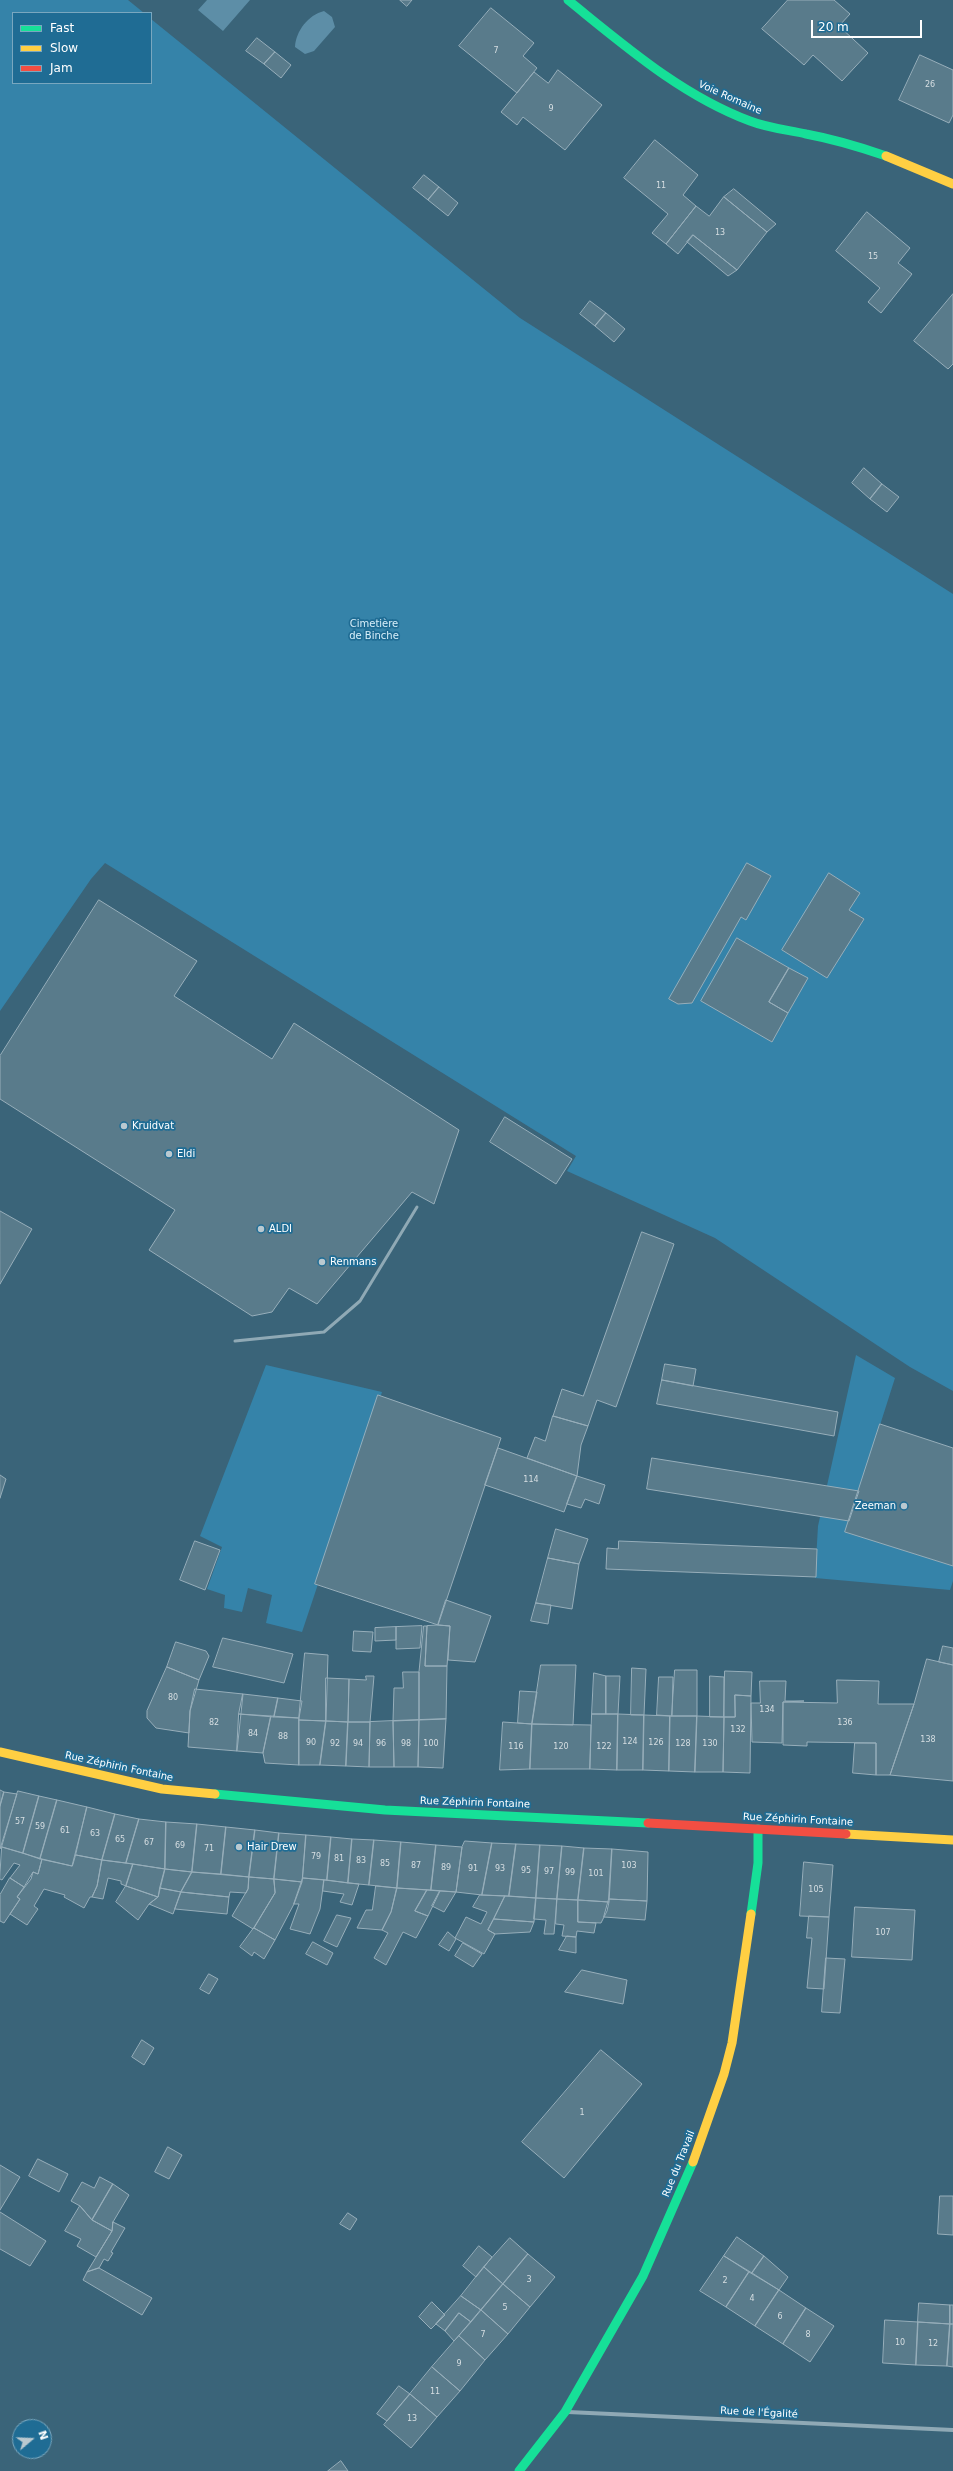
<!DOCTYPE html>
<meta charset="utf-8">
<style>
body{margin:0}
#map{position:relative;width:953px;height:2471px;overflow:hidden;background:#3a6479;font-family:"DejaVu Sans",sans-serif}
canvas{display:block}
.legend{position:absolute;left:12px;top:12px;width:140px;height:72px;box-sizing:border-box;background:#1f6c94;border:1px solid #79a7bf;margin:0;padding:5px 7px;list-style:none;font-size:12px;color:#fff}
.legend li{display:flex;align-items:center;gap:8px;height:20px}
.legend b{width:20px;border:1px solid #79a7bf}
.north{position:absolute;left:12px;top:2419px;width:40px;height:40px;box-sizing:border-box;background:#1f6c94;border:1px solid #79a7bf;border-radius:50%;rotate:71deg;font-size:11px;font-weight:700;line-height:16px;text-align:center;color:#fff}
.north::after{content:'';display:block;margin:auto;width:14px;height:18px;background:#bac9d0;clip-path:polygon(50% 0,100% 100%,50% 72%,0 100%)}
.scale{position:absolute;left:811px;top:20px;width:111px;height:18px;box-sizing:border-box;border:2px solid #fff;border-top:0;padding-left:5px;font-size:12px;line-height:14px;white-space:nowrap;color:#fff;-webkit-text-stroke:3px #1f6c94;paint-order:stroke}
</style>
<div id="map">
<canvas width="953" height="2471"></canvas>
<ul class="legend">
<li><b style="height:5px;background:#16e098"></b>Fast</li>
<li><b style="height:5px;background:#ffcf43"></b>Slow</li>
<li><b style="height:5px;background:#f24e42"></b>Jam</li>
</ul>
<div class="north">N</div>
<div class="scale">20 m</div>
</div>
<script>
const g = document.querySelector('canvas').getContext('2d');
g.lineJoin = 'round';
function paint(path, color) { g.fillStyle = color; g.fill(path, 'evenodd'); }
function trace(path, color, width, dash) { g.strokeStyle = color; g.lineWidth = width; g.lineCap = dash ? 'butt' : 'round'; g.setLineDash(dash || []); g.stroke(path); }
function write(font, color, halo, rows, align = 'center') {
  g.font = font + ' "DejaVu Sans",sans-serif'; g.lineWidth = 3.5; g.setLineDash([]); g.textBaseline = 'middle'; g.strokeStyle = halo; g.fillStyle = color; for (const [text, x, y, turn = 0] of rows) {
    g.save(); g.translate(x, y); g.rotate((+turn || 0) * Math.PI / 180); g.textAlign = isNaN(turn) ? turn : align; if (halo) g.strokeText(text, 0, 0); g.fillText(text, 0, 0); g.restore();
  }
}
paint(new Path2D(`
 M0,0h128l16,13h-131v70h138v-64l369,299 433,276v797l-43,-24 -195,-129 -148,-67 9,-15 -471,-293 -14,16 -91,132z
 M856,1355l39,23 -49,154 107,34v15l-3,9 -135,-12 3,-52z
 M266,1365l116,27 -80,240 -36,-9 6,-28 -24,-7 -6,24 -18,-4 1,-13 -18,-6 15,-42 -22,-11z`), '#3583a9');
paint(new Path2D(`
 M207,0h43l-27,31 -25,-21z
 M324,11l8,6 3,10 -21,24 -9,3 -10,-7c1,-16 13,-32 29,-36z`), '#5d8ea7');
const building = new Path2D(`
 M400,0h12l-5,6z
 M788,0h46l16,14 -11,12 29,27 -26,28 -29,-26 -9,10 -42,-36z
 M491,8l43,35 -11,13 14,12 -20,25 -58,-47z
 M257,38l18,14 -11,12 -18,-13z
 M275,52l16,13 -10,13 -17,-14z
 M920,55l33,15v45l-4,8 -50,-23z
 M558,70l44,35 -37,45 -42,-33 -6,8 -16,-13 33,-40 14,11z
 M655,140l43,35 -15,20 13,11 -30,38 -14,-11 16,-19 -44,-36z
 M424,175l15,12 -11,13 -15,-12z
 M439,187l19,16 -10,13 -20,-16z
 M734,189l42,35 -9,8 -43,-35z
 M724,197l43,35 -30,38 -44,-35 -15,19 -12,-10 30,-38 13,10z
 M867,212l43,36 -12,15 14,11 -31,39 -13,-11 12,-14 -44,-37z
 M693,235l44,35 -9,6 -41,-34z
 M953,294v70l-5,5 -34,-28z
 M590,301l16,12 -11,13 -15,-12z
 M606,313l19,16 -11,13 -19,-16z
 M864,468l18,16 -12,15 -18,-16z
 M882,484l17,13 -12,15 -17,-13z
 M747,863l24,13 -25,44 -5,-3 -49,86 -14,1 -9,-5z
 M829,873l31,20 -11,17 15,9 -37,59 -45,-28z
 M99,900l98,61 -23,35 98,63 22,-36 165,107 -25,74 -22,-12 -95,112 -28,-16 -17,24 -20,4 -103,-66 26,-40 -175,-111v-43z
 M737,938l52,30 -20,34 19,11 -16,29 -71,-41z
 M789,968l19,10 -20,35 -19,-11z
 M505,1117l67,42 -16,25 -66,-42z
 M0,1211l32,18 -32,55z
 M642,1232l32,12 -58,163 -19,-7 -9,26 -35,-10 9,-27 21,7z
 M665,1364l31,5 -3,17 -31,-6z
 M662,1380l176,32 -4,24 -177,-32z
 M378,1395l123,43 -63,187 -123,-41z
 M553,1416l35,10 -7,19 -4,31 -50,-18 8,-21 10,4z
 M880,1424l73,24v118l-108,-34z
 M498,1448l79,28 -13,36 -79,-27z
 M652,1458l207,33 -10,30 -202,-32z
 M0,1475l6,4 -6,19z
 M577,1476l28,9 -6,19 -14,-5 -4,9 -14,-4z
 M556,1529l32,10 -9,25 -31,-6z
 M195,1541l25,9 -15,40 -25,-10z
 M619,1541l198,8 -1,28 -210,-8 1,-21 11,1z
 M548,1558l31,6 -7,45 -36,-6z
 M446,1600l45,16 -16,46 -27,-2 2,-34 -12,-1z
 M536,1603l15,2 -3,19 -17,-3z
 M438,1625l12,1 -3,40h-22l2,-40z
 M422,1626l-2,22 -24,1v-22z
 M424,1626h3l-2,40h22l-1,53 -27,1v-48z
 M396,1627v13l-21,1v-13z
 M354,1631l19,1 -2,20 -18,-1z
 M223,1638l70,16 -9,29 -71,-16z
 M176,1642l30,9 3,5 -10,24 -32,-13z
 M943,1646l10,2v17l-14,-3z
 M305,1653l23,2 -2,66 -27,-1z
 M927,1659l26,6v116l-63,-6 24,-71z
 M541,1665h35l-3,60 -41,-1z
 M167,1667l32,13 -9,31 -1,22 -33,-5 -9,-10v-7z
 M632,1668l14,1 -2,46h-13z
 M675,1670h22v46h-25z
 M725,1671l27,1 -1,24 -16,-1v22h-11z
 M403,1672h16v48l-26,1 1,-33h9z
 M594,1673l12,3v38h-14z
 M366,1676h8l-4,46h-22l1,-43 17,1z
 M606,1676h14l-2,38h-12z
 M710,1676l14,1v40h-14z
 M659,1677h14l-1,39 -15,-1z
 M326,1678l23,1 -1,43 -22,-1z
 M837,1680l42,1 -1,23h36l-24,71h-14v-32l-69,-1v4l-24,-1v-43l54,1z
 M760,1681h26l-1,20h19l-21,1 -1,41 -30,-1 -1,-39h9z
 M195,1689l48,5 -6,57 -49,-4 2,-36z
 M520,1691l17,1 -5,32 -14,-1z
 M243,1694l35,4 -4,19 -35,-3z
 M735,1695l16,1 -1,77 -27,-1 1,-55h11z
 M278,1698l24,3 -3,17 -25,-1z
 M239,1714l32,2 -8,37 -26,-2z
 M592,1714h26l-1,56 -27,-1z
 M618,1714l26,1 -1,55h-26z
 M644,1715l26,1 -1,55 -26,-1z
 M271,1716l28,2v47l-34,-2 -2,-10z
 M670,1716h27l-2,56 -26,-1z
 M697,1716l27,1 -1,55h-28z
 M446,1719l-3,49 -25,-1 1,-47z
 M299,1720l27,1 -6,44h-21z
 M419,1720l-1,47h-24l-1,-46z
 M326,1721l22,1 -2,44 -26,-1z
 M393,1721l1,46h-25l1,-45z
 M348,1722h22l-1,45 -23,-1z
 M503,1722l29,2 -2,45 -30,1z
 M532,1724l59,1 -1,44h-60z
 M855,1743h21v32l-23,-2z
 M0,1790l4,2 -4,14z
 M18,1791l21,5 -16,57 -21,-6z
 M4,1792l13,2 -17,55v-43z
 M39,1796l18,4 -17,59 -17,-6z
 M57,1800l30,7 -15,59 -32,-7z
 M87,1807l28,7 -13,46 -26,-5z
 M115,1814l24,5 -13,44 -24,-3z
 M139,1819l27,3 -1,47 -39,-6z
 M166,1822l31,2 -5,48 -27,-3z
 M197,1824l29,3 -5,47 -29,-2z
 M226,1827l29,3 -6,47 -28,-3z
 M255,1830l24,3 -5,46 -25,-2z
 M279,1833l27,2 -4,47 -28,-3z
 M306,1835l25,2 -4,43 -24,-2z
 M331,1837l21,2 -4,44 -21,-3z
 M352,1839l22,1 -5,45 -21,-2z
 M374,1840l27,2 -4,46 -28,-3z
 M465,1841l27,2 -10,52 -26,-3 6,-45z
 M401,1842l35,3 -5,45 -34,-2z
 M492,1843l24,1 -7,52 -27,-1z
 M516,1844l24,1 -4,53 -27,-2z
 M436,1845l26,2 -6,45 -25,-2z
 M540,1845l22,1 -5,53 -21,-1z
 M562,1846l22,2 -6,52 -21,-1z
 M2,1847l40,12 -4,15 -5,-2 -9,15 -14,-9 10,-13 -6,-2 -12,17 -2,-1z
 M584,1848l28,1 -3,53 -31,-2z
 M612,1849l36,3 -1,49 -38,-2z
 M76,1855l26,5 -5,26 -5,11h-2l-6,11 -20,-11 1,-2 -21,-6 -10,17 4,3 -11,16 -17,-11 10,-15 -3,-2 14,-18 2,-7 5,2 4,-15 30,7z
 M102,1860l31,4 -7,22 -5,-2v-3l-13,-3 -5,21 -11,-2 5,-11z
 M804,1862l29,3 -4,52 -29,-1z
 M133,1864l32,5 -7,28 -32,-11z
 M165,1869l27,3 -11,20 -21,-4z
 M192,1872l57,5 -1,12 -2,4 -16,-1 -1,5 -48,-5z
 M249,1877l25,2 1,14 -22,36 -21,-13 16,-27z
 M10,1878l14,9 -7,10 3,2 -16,24 -4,-2v-26z
 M303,1878l21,2 -4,29 -10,25 -20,-5 9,-25h-5z
 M274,1879l28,3 -8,22 -19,36 -21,-12 21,-35z
 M324,1880l35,4 -7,21 -12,-3 4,-8 -21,-3z
 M126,1886l32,11 -9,7 -11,16 -22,-18z
 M376,1886l21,2 -6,24 -9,18 -25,-2 9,-18h6z
 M160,1888l21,4 -8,22 -24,-10 9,-7z
 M397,1888l30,2 -12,21 13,5 -12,22 -13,-6 -17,33 -12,-7 14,-25 -6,-3 9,-18z
 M427,1890l13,1 -12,25 -13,-5z
 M440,1891l16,1 -12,20 -12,-6z
 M181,1892l48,5 -2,17 -52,-5z
 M480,1895l25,1 -17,34 7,4 -11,20 -29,-16 11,-21 15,7 6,-12 -14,-5z
 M505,1896l31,2 -2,24 -40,-3z
 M536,1898l21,1 -3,35h-10l2,-14 -12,-1z
 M557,1899l21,1v22l18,1 -2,10 -17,-2 -1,6 -14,-1 2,-11 -8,-1z
 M609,1899l38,2 -2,19 -41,-3z
 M578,1900l31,2 -2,9 -6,12 -23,-1z
 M855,1907l60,3 -3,50 -60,-3z
 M337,1915l14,3 -14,29 -13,-6z
 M809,1916l20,1 -5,72 -17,-1 5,-50h-5z
 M494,1919l40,3 -4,10 -35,2 -7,-4z
 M254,1928l21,12 -11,19 -10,-7 -2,4 -12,-9z
 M448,1932l8,7 -7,12 -10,-6z
 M567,1936l9,1v16l-17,-3z
 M313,1942l20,11 -6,12 -21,-11z
 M463,1943l19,11 -9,13 -18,-11z
 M826,1958l19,1 -5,54 -18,-1z
 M582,1970l45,10 -4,24 -58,-12z
 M209,1974l9,5 -9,15 -9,-5z
 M142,2040l12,8 -10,17 -12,-8z
 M601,2050l41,34 -78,94 -42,-36z
 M168,2147l14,8 -13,24 -14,-7z
 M38,2159l30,15 -9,18 -30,-16z
 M0,2165l20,12 -20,33z
 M100,2177l13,7 -21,36 -12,-14 -9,-5 11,-19 12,6z
 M113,2184l16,11 -16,27 -1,9 -20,-11z
 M940,2196h13v39l-15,-1z
 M80,2206l12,14 20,11 -16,26 -19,-11 4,-7 -16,-8z
 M0,2212l46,29 -16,25 -30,-17z
 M348,2213l9,6 -7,11 -10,-6z
 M113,2222l12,6 -14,24 2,1 -5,8 -4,-2 -5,9 -12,4 25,-41z
 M737,2237l27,19 -12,17 -28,-17z
 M510,2238l18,16 -25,30 -19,-17z
 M479,2246l13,11 -16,20 -13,-11z
 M528,2254l27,23 -25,30 -27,-23z
 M724,2256l25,16 -23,35 -26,-16z
 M764,2256l24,21 -9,13 -27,-17z
 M484,2267l19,17 -22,26 -20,-14z
 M99,2268l53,30 -10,17 -59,-35 4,-8z
 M749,2272l30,18 -24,36 -29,-19z
 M503,2284l27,23 -22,27 -27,-24z
 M779,2290l27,18 -23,36 -28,-18z
 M461,2296l20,14 -10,12 -12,-9 -14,18 -9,-7z
 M432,2302l13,13 -14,14 -12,-12z
 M919,2303l31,2v19l-32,-2z
 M950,2305h3v19h-3z
 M806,2308l28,18 -24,36 -27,-18z
 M481,2310l27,24 -23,26 -26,-24z
 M459,2313l12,9 -17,19 -9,-10z
 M885,2320l33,2 -2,43 -33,-2z
 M918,2322l32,2 -3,42 -31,-1z
 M950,2324h3v43l-6,-1z
 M459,2336l26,24 -25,31 -28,-24z
 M432,2367l28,24 -23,26 -27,-23z
 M399,2386l11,8 -23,27 -10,-7z
 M410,2394l27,23 -26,31 -27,-23z
 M341,2461l7,10h-20z`);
paint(building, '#597b8b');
trace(building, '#97aeba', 1);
trace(new Path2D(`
 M235,1341l89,-9 36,-31 57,-94`), '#8fa9b5', 3);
trace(new Path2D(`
 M568,2412l385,18`), '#8fa9b5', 4);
trace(new Path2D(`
 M568,0c57,46 113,95 182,121 18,7 38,9 56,13 27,5 54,13 80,22
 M215,1794l170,16 263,13
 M751,1914l7,-51v-34
 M519,2471l46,-59 78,-136 50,-114`), '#16e098', 9);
trace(new Path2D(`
 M886,156l67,28
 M0,1752l162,37 53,5
 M846,1834l107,6
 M693,2162l31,-88 8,-31 19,-129`), '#ffcf43', 9);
trace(new Path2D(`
 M648,1823l198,11`), '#f24e42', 9);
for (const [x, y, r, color] of [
 [124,1126,4,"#bac9d0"],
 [169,1154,4,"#bac9d0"],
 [261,1229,4,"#bac9d0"],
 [322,1262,4,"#bac9d0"],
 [904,1506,4,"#bac9d0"],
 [239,1847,4,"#bac9d0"]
]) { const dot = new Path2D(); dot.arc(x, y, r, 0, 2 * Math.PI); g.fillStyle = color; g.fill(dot); trace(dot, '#1f6c94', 1.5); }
write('8px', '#d6dee2', null, [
 ["7",496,51],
 ["26",930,85],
 ["9",551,109],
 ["11",661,186],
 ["13",720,233],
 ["15",873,257],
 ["114",531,1480],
 ["80",173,1698],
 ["134",767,1710],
 ["82",214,1723],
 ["136",845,1723],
 ["132",738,1730],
 ["84",253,1734],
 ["88",283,1737],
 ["138",928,1740],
 ["124",630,1742],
 ["90",311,1743],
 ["126",656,1743],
 ["92",335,1744],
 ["94",358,1744],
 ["96",381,1744],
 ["98",406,1744],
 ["100",431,1744],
 ["128",683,1744],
 ["130",710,1744],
 ["116",516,1747],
 ["120",561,1747],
 ["122",604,1747],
 ["57",20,1822],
 ["59",40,1827],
 ["61",65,1831],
 ["63",95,1834],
 ["65",120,1840],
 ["67",149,1843],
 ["69",180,1846],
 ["71",209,1849],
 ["79",316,1857],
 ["81",339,1859],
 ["83",361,1861],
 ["85",385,1864],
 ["87",416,1866],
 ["103",629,1866],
 ["89",446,1868],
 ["91",473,1869],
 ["93",500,1869],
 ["95",526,1871],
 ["97",549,1872],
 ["99",570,1873],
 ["101",596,1874],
 ["105",816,1890],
 ["107",883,1933],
 ["1",582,2113],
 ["3",529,2280],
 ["2",725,2281],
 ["4",752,2299],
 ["5",505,2308],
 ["6",780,2317],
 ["7",483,2335],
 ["8",808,2335],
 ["10",900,2343],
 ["12",933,2344],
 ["9",459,2364],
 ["11",435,2392],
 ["13",412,2419]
]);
write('10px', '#fff', '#1f6c94', [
 ["Voie Romaine",730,98,24],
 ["Rue Zéphirin Fontaine",119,1767,12],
 ["Rue Zéphirin Fontaine",475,1803,2],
 ["Rue Zéphirin Fontaine",798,1820,3],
 ["Rue du Travail",679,2164,-68],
 ["Rue de l'Égalité",759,2413,3]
]);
write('10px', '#d8effa', '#1f6c94', [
 ["Cimetière",374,624],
 ["de Binche",374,636]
]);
write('10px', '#fff', '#1f6c94', [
 ["Kruidvat",132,1126],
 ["Eldi",177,1154],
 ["ALDI",269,1229],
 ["Renmans",330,1262],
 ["Zeeman",896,1506,"right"],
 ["Hair Drew",247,1847]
], 'left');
</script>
